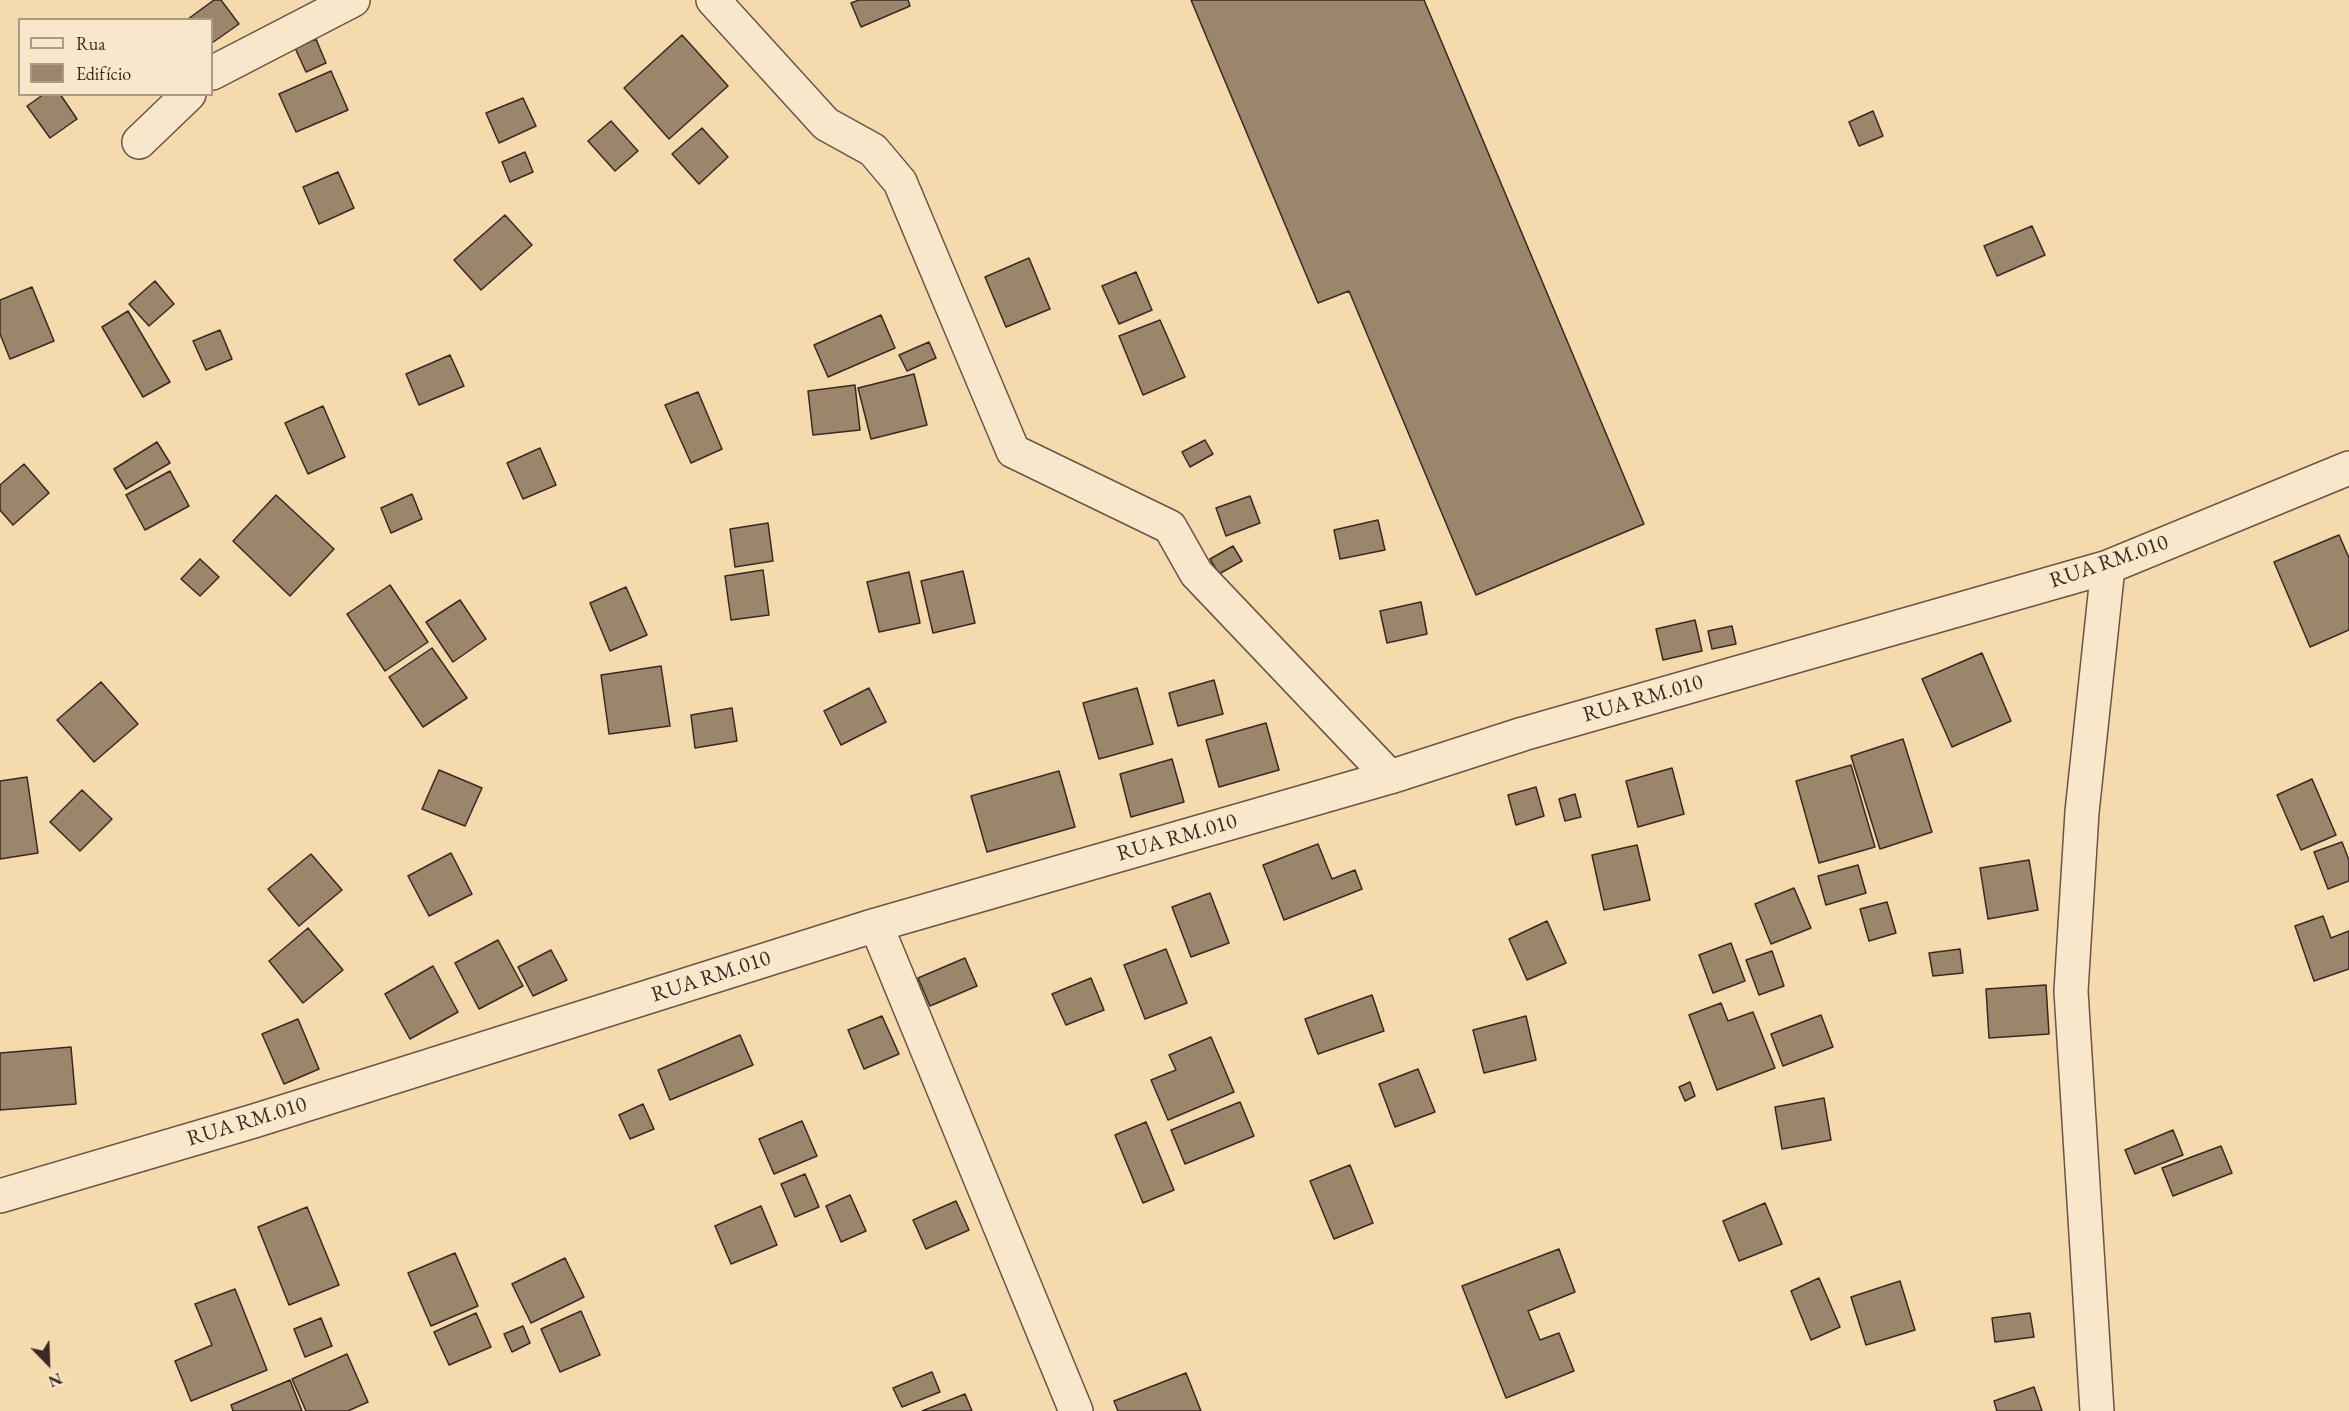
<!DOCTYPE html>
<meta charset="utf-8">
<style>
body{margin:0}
#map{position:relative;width:2349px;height:1411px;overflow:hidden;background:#f5daae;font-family:"EB Garamond",serif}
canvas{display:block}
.legend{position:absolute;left:18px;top:18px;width:195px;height:78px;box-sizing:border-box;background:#f8e7ca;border:2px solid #ac9b87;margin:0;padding:8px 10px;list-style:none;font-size:18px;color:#3a2923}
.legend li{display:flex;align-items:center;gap:12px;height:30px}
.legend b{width:30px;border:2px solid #ac9b87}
.north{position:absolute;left:18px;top:1333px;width:60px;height:60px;-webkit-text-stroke:4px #f8e7ca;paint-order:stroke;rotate:157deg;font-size:16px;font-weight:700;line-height:24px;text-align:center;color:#3a2923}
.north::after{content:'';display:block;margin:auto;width:21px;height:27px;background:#3a2923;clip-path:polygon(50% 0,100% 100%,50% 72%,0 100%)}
</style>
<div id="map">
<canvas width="2349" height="1411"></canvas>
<ul class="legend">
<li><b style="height:8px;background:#f8e7ca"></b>Rua</li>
<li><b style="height:16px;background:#9b856b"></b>Edifício</li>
</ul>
<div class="north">N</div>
</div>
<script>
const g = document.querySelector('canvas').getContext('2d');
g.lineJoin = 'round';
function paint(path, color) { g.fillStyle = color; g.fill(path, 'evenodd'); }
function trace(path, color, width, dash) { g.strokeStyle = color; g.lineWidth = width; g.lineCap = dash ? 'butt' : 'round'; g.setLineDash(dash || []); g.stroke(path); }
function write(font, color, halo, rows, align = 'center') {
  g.font = font + ' "EB Garamond",serif'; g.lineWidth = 4.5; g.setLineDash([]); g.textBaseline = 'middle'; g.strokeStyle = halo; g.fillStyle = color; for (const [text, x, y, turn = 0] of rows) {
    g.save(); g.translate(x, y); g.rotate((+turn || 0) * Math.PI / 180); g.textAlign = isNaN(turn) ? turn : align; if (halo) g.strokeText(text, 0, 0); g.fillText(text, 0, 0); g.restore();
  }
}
const building = new Path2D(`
 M214,0h7l18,24 -27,19v-23l-24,-1z
 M859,0h49l2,6 -49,21 -10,-24z
 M1191,0h233l220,524 -168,71 -127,-304 -31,12z
 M682,35l46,51 -59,53 -45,-51z
 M316,39l10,24 -20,9 -11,-24z
 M331,71l17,39 -52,22 -17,-38z
 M44,94h16l17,25 -27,19 -23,-32z
 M523,98l13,28 -37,17 -13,-30z
 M1873,111l10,25 -24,10 -10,-24z
 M611,121l27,30 -23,20 -27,-30z
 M702,128l26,29 -29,27 -27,-30z
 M525,152l8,20 -23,10 -8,-20z
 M338,172l16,36 -35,16 -16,-37z
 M505,215l27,30 -51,45 -27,-30z
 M2032,226l13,29 -48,21 -13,-30z
 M1029,258l21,51 -44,18 -21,-50z
 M1136,272l16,38 -33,14 -17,-38z
 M155,281l19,23 -25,22 -20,-22z
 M32,287l22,54 -44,18 -10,-25v-34z
 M128,311l42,71 -27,15 -41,-70z
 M881,315l14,33 -67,29 -14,-32z
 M1160,320l25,57 -42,18 -24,-59z
 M220,330l12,29 -26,11 -13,-29z
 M929,342l7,16 -29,13 -8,-16z
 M450,355l14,31 -45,19 -13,-31z
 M914,374l13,51 -56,14 -13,-51z
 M855,385l5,45 -47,5 -5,-44z
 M698,392l24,57 -31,14 -26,-58z
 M323,406l22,51 -37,17 -23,-51z
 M1205,440l8,14 -23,13 -8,-15z
 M157,442l13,21 -44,26 -12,-20z
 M540,448l16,37 -33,14 -16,-36z
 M24,464l25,29 -36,32 -13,-15v-25z
 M170,471l19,35 -44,24 -19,-35z
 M412,494l10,25 -31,14 -10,-25z
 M276,495l58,54 -44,47 -57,-55z
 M1250,496l10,27 -34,13 -10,-28z
 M1378,520l7,30 -45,9 -6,-29z
 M768,523l5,38 -38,6 -5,-38z
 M2339,535l10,23v72l-39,17 -36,-85z
 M1233,546l9,15 -23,13 -9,-15z
 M200,559l19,18 -19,19 -19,-17z
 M763,570l6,45 -38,5 -6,-44z
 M963,571l12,52 -42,10 -12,-52z
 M909,572l11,51 -41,9 -12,-50z
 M390,585l38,57 -43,29 -38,-57z
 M626,587l21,48 -37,16 -20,-48z
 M460,600l26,39 -33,23 -27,-40z
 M1421,602l6,32 -40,9 -7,-32z
 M1695,620l7,31 -39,9 -7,-31z
 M1732,626l4,18 -24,5 -4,-18z
 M432,648l35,50 -44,29 -34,-50z
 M1982,653l29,68 -59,26 -30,-68z
 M661,666l9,60 -61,8 -8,-59z
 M1214,680l9,34 -45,12 -9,-33z
 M101,682l37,42 -44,38 -37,-42z
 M869,688l17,34 -45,23 -17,-34z
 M1137,688l16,56 -54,15 -16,-56z
 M732,708l5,33 -42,7 -4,-33z
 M1266,723l13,47 -60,17 -13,-47z
 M1903,739l29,93 -52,17 -29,-93z
 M1172,759l12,43 -53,15 -11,-43z
 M1851,765l24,82 -56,16 -23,-82z
 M1672,768l12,46 -46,13 -12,-46z
 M439,770l43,18 -17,38 -43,-17z
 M1059,771l16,56 -88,25 -16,-56z
 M27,777l11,76 -38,6v-78z
 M2312,779l24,56 -35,15 -24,-55z
 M1536,787l8,29 -28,9 -8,-30z
 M82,790l30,29 -32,32 -30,-29z
 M1575,794l6,23 -16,4 -6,-22z
 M2342,842l7,18v21l-21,8 -14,-37z
 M1318,844l14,35 23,-9 7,19 -78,31 -21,-55z
 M1637,845l13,55 -46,10 -12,-55z
 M451,853l21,41 -43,22 -21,-40z
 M311,854l31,36 -43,36 -31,-37z
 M2029,860l9,50 -50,9 -8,-51z
 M1858,865l8,28 -40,12 -8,-29z
 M1794,888l17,40 -40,16 -16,-40z
 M1210,893l19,50 -38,14 -19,-50z
 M1887,902l9,31 -27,8 -9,-32z
 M2323,916l8,22 18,-7v38l-35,12 -19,-55z
 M1547,921l19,42 -39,17 -18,-41z
 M308,928l35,42 -40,33 -34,-42z
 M498,940l25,46 -44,23 -24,-46z
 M1731,943l14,38 -32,12 -14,-38z
 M1166,949l21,54 -42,16 -21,-54z
 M1960,949l3,24 -30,3 -4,-23z
 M551,950l16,30 -34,16 -15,-29z
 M1772,951l12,35 -25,9 -13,-35z
 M965,958l12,28 -47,20 -12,-28z
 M433,966l25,46 -48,27 -25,-45z
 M1091,978l13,32 -38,15 -14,-31z
 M2046,985l3,49 -60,4 -3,-49z
 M1372,995l12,36 -66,23 -13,-35z
 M1721,1003l7,18 25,-9 22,56 -58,22 -28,-75z
 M1821,1015l12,32 -50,19 -12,-32z
 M882,1016l17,38 -35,15 -16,-39z
 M1526,1016l10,44 -52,13 -11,-43z
 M298,1019l21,50 -35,15 -22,-50z
 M740,1035l13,30 -83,35 -12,-30z
 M1211,1037l23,55 -66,28 -17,-40 25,-10 -7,-15z
 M71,1047l5,57 -76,6v-57z
 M1418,1069l17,43 -40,15 -16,-43z
 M1690,1082l5,14 -10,5 -6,-14z
 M1824,1098l7,42 -49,9 -7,-42z
 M1240,1102l14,34 -69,28 -14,-34z
 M643,1104l11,25 -24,10 -11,-24z
 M802,1121l15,35 -43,18 -15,-35z
 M1146,1122l28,68 -31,13 -28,-68z
 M2173,1130l10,25 -48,19 -10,-24z
 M2221,1146l11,27 -59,23 -11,-28z
 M1350,1165l23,58 -39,16 -24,-58z
 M805,1174l14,33 -24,10 -14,-33z
 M850,1195l16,36 -25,11 -15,-36z
 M956,1201l13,29 -43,19 -13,-29z
 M1765,1203l17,41 -43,17 -16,-40z
 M761,1206l16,39 -46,19 -16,-38z
 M307,1207l32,78 -50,20 -31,-78z
 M1559,1249l16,43 -47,19 12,29 19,-7 15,38 -68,27 -44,-112z
 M455,1253l23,53 -47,20 -23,-53z
 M565,1258l19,39 -53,26 -19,-39z
 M1819,1278l21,49 -29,13 -20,-49z
 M1900,1281l15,49 -49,15 -15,-48z
 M235,1289l32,81 -76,31 -16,-40 37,-16 -17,-41z
 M581,1311l19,44 -40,17 -19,-43z
 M476,1313l15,34 -42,18 -15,-33z
 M2030,1313l4,24 -39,5 -3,-24z
 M321,1318l11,28 -27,11 -11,-28z
 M523,1326l7,17 -18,9 -8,-18z
 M347,1354l21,48 -20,9h-42l-14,-32z
 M932,1372l8,20 -38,15 -9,-19z
 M1186,1373l15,38h-83l-4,-10z
 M290,1380l12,31h-69l-2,-6z
 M2034,1387l8,24h-45l-3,-10z
 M965,1394l7,17h-50z`);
paint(building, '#9b856b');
trace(building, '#3a2923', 1.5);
const minor = new Path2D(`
 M713,0l113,124 47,26 27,32 113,269 157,76 26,46 194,204
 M212,73l141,-73
 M139,142l50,-48
 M876,925l200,486
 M0,1196l254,-75 622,-196 514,-148 133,-43 585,-167 241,-99
 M2097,1411l-26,-420 11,-179 26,-245`);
trace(minor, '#695546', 36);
trace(minor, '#f8e7ca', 33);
write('22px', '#3a2923', '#f8e7ca', [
 ["RUA RM.010",2109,562,-19],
 ["RUA RM.010",1643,699,-16],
 ["RUA RM.010",1177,838,-16],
 ["RUA RM.010",711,977,-18],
 ["RUA RM.010",247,1122,-17]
]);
</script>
